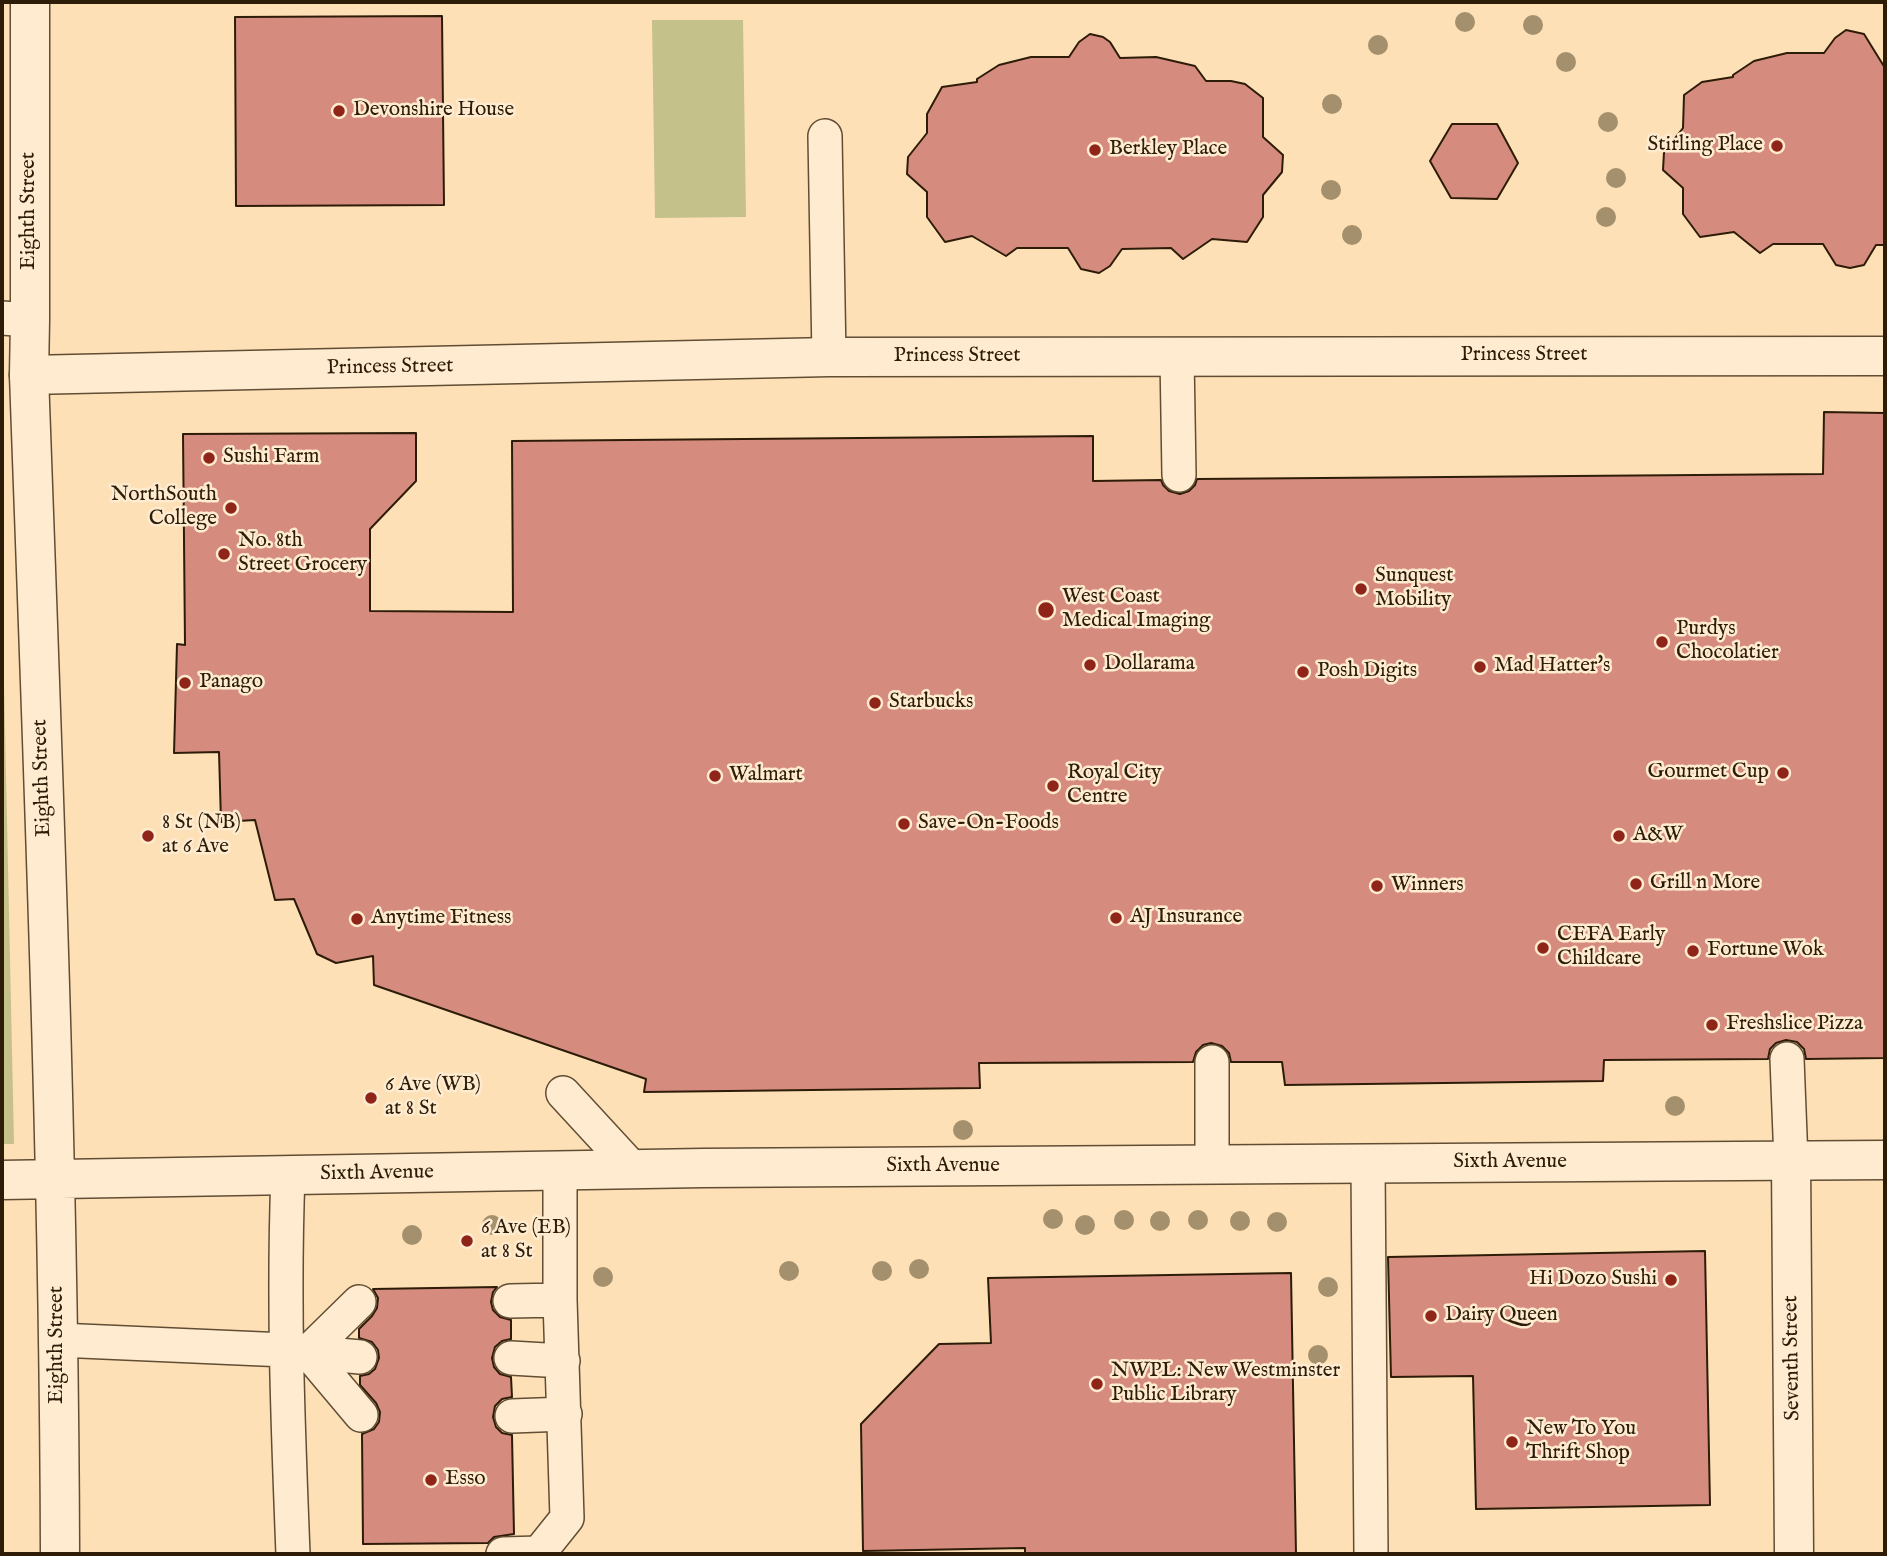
<!DOCTYPE html>
<style>
body{margin:0}
#map{position:relative;width:1887px;height:1556px;overflow:hidden;background:#fee0b6;font-family:"IM FELL English",serif}
canvas{display:block}
.frame{position:absolute;inset:0;border:4px solid #2d1c08;pointer-events:none}
</style>
<div id="map">
<canvas width="1887" height="1556"></canvas>
<div class="frame"></div>
</div>
<script>
const g = document.querySelector('canvas').getContext('2d');
g.lineJoin = 'round';
function paint(path, color) { g.fillStyle = color; g.fill(path, 'evenodd'); }
function trace(path, color, width, dash) { g.strokeStyle = color; g.lineWidth = width; g.lineCap = dash ? 'butt' : 'round'; g.setLineDash(dash || []); g.stroke(path); }
function write(font, color, halo, rows, align = 'center') {
  g.font = font + ' "IM FELL English",serif'; g.lineWidth = 5; g.setLineDash([]); g.textBaseline = 'middle'; g.strokeStyle = halo; g.fillStyle = color; for (const [text, x, y, turn = 0] of rows) {
    g.save(); g.translate(x, y); g.rotate((+turn || 0) * Math.PI / 180); g.textAlign = isNaN(turn) ? turn : align; if (halo) g.strokeText(text, 0, 0); g.fillText(text, 0, 0); g.restore();
  }
}
paint(new Path2D(`
 M652,20h91l3,197 -91,1z
 M2,590l12,554h-12z`), '#c5c18a');
const building = new Path2D(`
 M442,16l2,189 -208,1 -1,-189z
 M1846,30l18,4 21,34v177h-9l-12,20 -14,3 -14,-3 -13,-21h-50l-13,9 -26,-21 -34,5 -17,-23v-26l-20,-18 1,-18 19,-24 1,-33 18,-13 31,-5v-2l21,-14 33,-8h37l11,-15z
 M1090,34l13,3 7,5 10,16 36,-1 39,9 11,15h25l14,3 18,14v39l20,18 -1,17 -19,23v22l-16,25 -35,-3 -29,20 -12,-11 -49,1 -12,17 -11,7 -18,-4 -13,-21h-51l-11,8 -34,-20 -27,6 -18,-25v-25l-20,-18 1,-17 19,-24v-19l15,-27 35,-5v-3l22,-14 32,-8h38l10,-15z
 M1452,124h45l21,39 -21,36 -46,-1 -21,-37z
 M1824,412l61,1v645l-79,1 -2,-10 -7,-7 -11,-2 -10,3 -6,6 -2,10 -164,1 -1,21 -318,4 -3,-23h-51l-2,-9 -7,-7 -11,-3 -8,2 -7,7 -3,10 -214,1 1,25 -336,4 2,-13 -272,-94 -1,-29 -37,7 -19,-9 -23,-55 -19,1 -20,-80 -34,2 -2,-70 -45,1 3,-109 8,1 -2,-211 233,-1v48l-46,48v82l143,1 -1,-171 581,-5v45l68,-1 2,5 6,6 11,3 9,-3 6,-6 2,-6 626,-5z
 M1705,1251l5,254 -234,4 -3,-133 -82,1 -3,-120z
 M1291,1273l5,281h-271v-6l-162,3 -2,-127 78,-80 52,-1 -3,-65z
 M497,1287l-4,5 -2,10 2,8 7,7 11,3v19l-9,2 -7,6 -3,11 2,9 6,7 11,3 1,20 -10,2 -7,7 -2,11 3,10 6,6 10,2 2,99 -20,3 -6,6 -125,1 -1,-110 12,-5 5,-7 1,-10 -4,-9 -16,-18v-9l9,-2 6,-5 4,-11 -1,-8 -6,-8 -13,-4v-9l13,-13 5,-8 1,-10 -5,-9z`);
paint(building, '#d58c7f');
trace(building, '#2d1c08', 2);
const service = new Path2D(`
 M825,136l4,221
 M2,318l28,2
 M1177,357l2,118
 M1787,1059l4,102
 M1212,1062v104
 M563,1093l70,76
 M1368,1165l3,389
 M288,1175c-5,127 0,253 5,379
 M510,1301l50,-1
 M359,1302l-51,50 53,63
 M58,1340l227,10 75,7
 M511,1358l52,3
 M512,1416l53,-2
 M503,1554l36,-1 28,-35 -7,-218v-130`);
const minor = new Path2D(`
 M29,375l800,-18 1056,-1
 M1791,1161l3,393`);
const tertiary = new Path2D(`
 M30,2v318l-1,55c14,393 30,786 31,1179
 M2,1180l701,-12 1182,-8`);
trace(service, '#614d34', 36);
trace(minor, '#614d34', 41);
trace(tertiary, '#614d34', 41);
trace(service, '#feebd0', 33);
trace(minor, '#feebd0', 38);
trace(tertiary, '#feebd0', 38);
g.fillStyle = '#a4906c';
for (const [x, y] of [
 [1465,22],
 [1533,25],
 [1378,45],
 [1566,62],
 [1332,104],
 [1608,122],
 [1616,178],
 [1331,190],
 [1606,217],
 [1352,235],
 [1675,1106],
 [963,1130],
 [1053,1219],
 [1124,1220],
 [1198,1220],
 [1160,1221],
 [1240,1221],
 [1277,1222],
 [492,1225],
 [1085,1225],
 [412,1235],
 [919,1269],
 [789,1271],
 [882,1271],
 [603,1277],
 [1328,1287],
 [1318,1355]
]) { g.beginPath(); g.arc(x, y, 10, 0, 2 * Math.PI); g.fill(); }
for (const [x, y, r, color] of [
 [339,111,7,"#8f2418"],
 [1777,146,7,"#8f2418"],
 [1095,150,7,"#8f2418"],
 [209,458,7,"#8f2418"],
 [231,508,7,"#8f2418"],
 [224,554,7,"#8f2418"],
 [1361,589,7,"#8f2418"],
 [1046,610,9,"#8f2418"],
 [1662,642,7,"#8f2418"],
 [1090,665,7,"#8f2418"],
 [1480,667,7,"#8f2418"],
 [1303,672,7,"#8f2418"],
 [185,683,7,"#8f2418"],
 [875,703,7,"#8f2418"],
 [1783,773,7,"#8f2418"],
 [715,776,7,"#8f2418"],
 [1053,786,7,"#8f2418"],
 [904,824,7,"#8f2418"],
 [148,836,7,"#8f2418"],
 [1619,836,7,"#8f2418"],
 [1636,884,7,"#8f2418"],
 [1377,886,7,"#8f2418"],
 [1116,918,7,"#8f2418"],
 [357,919,7,"#8f2418"],
 [1543,948,7,"#8f2418"],
 [1693,951,7,"#8f2418"],
 [1712,1025,7,"#8f2418"],
 [371,1098,7,"#8f2418"],
 [467,1241,7,"#8f2418"],
 [1671,1280,7,"#8f2418"],
 [1431,1316,7,"#8f2418"],
 [1097,1384,7,"#8f2418"],
 [1512,1442,7,"#8f2418"],
 [431,1480,7,"#8f2418"]
]) { const dot = new Path2D(); dot.arc(x, y, r, 0, 2 * Math.PI); g.fillStyle = color; g.fill(dot); trace(dot, '#feebd0', 2.5); }
write('21px', '#2d1c08', '#feebd0', [
 ["Devonshire House",353,111],
 ["Stirling Place",1763,146,"right"],
 ["Berkley Place",1109,150],
 ["Sushi Farm",223,458],
 ["NorthSouth",217,496,"right"],
 ["College",217,520,"right"],
 ["No. 8th",238,542],
 ["Street Grocery",238,566],
 ["Sunquest",1375,577],
 ["Mobility",1375,601],
 ["West Coast",1062,598],
 ["Medical Imaging",1062,622],
 ["Purdys",1676,630],
 ["Chocolatier",1676,654],
 ["Dollarama",1104,665],
 ["Mad Hatter's",1494,667],
 ["Posh Digits",1317,672],
 ["Panago",199,683],
 ["Starbucks",889,703],
 ["Gourmet Cup",1769,773,"right"],
 ["Royal City",1067,774],
 ["Centre",1067,798],
 ["Walmart",729,776],
 ["8 St (NB)",162,824],
 ["at 6 Ave",162,848],
 ["Save-On-Foods",918,824],
 ["A&W",1633,836],
 ["Grill n More",1650,884],
 ["Winners",1391,886],
 ["AJ Insurance",1130,918],
 ["Anytime Fitness",371,919],
 ["CEFA Early",1557,936],
 ["Childcare",1557,960],
 ["Fortune Wok",1707,951],
 ["Freshslice Pizza",1726,1025],
 ["6 Ave (WB)",385,1086],
 ["at 8 St",385,1110],
 ["6 Ave (EB)",481,1229],
 ["at 8 St",481,1253],
 ["Hi Dozo Sushi",1657,1280,"right"],
 ["Dairy Queen",1445,1316],
 ["NWPL: New Westminster",1111,1372],
 ["Public Library",1111,1396],
 ["New To You",1526,1430],
 ["Thrift Shop",1526,1454],
 ["Esso",445,1480]
], 'left');
write('21px', '#2d1c08', '#feebd0', [
 ["Eighth Street",30,211,-90],
 ["Princess Street",1524,356],
 ["Princess Street",957,357],
 ["Princess Street",390,368,-1],
 ["Eighth Street",43,778,-92],
 ["Sixth Avenue",1510,1163],
 ["Sixth Avenue",943,1167],
 ["Sixth Avenue",377,1174,-1],
 ["Eighth Street",58,1345,-90],
 ["Seventh Street",1793,1358,-91]
]);
</script>
